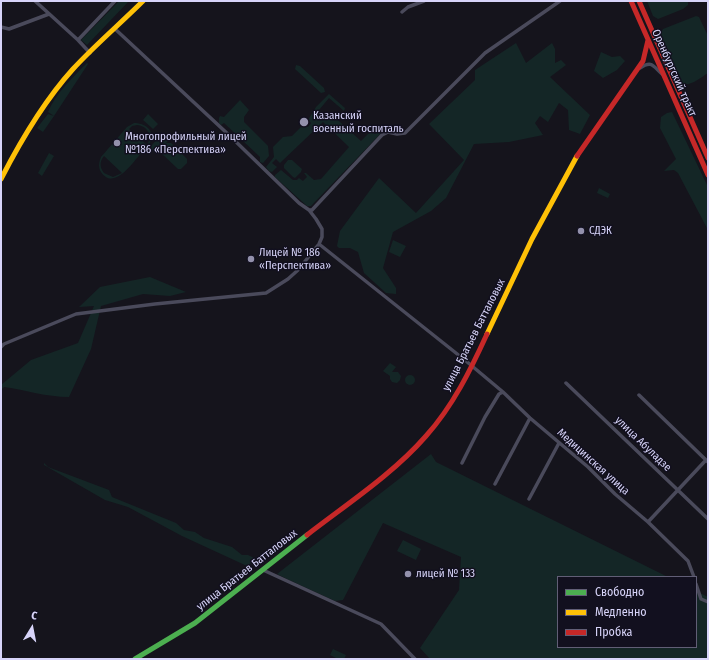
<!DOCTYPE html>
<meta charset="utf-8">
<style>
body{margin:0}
#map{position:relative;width:709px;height:660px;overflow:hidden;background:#15141c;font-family:"Fira Sans Condensed",sans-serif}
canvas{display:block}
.frame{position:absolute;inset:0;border:2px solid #d7d4f9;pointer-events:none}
.legend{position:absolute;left:557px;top:576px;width:140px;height:72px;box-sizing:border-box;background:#12101f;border:1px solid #615e76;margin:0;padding:5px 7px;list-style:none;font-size:12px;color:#d7d4f9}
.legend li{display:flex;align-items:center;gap:8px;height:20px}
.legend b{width:20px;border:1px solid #615e76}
.north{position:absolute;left:12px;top:608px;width:40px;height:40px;-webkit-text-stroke:3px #12101f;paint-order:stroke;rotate:10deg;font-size:11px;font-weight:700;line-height:16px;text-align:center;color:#d7d4f9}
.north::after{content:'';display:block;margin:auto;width:14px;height:18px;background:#d7d4f9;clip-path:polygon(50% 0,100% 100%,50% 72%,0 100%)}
</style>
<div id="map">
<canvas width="709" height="660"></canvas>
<div class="frame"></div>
<ul class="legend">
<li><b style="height:5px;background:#4caf50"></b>Свободно</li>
<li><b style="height:5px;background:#ffc107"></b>Медленно</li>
<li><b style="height:5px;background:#c62828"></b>Пробка</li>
</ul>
<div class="north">С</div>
</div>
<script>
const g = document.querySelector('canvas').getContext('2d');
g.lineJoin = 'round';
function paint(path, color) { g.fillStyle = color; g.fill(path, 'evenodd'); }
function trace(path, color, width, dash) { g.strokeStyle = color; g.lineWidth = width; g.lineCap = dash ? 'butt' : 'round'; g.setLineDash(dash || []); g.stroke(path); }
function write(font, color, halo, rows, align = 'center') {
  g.font = font + ' "Fira Sans Condensed",sans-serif'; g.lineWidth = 3; g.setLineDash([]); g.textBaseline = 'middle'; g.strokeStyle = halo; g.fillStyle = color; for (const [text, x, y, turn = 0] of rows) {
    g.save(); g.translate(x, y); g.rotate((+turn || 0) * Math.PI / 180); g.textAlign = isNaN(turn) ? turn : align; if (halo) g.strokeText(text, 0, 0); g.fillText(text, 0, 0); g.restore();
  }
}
paint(new Path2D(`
 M119,1h10l-42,44 -6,-5z
 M647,1h41v4l-5,4 -25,10 -5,-3z
 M696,16l3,1 9,19v37c-8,5 -20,16 -29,9l-20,-46 4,-7z
 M516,43l10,20 26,-20 3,6v14l6,-3 5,5 -16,12 40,38 -10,19 -11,-4 -1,-20 -9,-7 -11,19 -8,-6 -5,7 8,12 -34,7 -35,2 -28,54 -15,13 -38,21 -10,36 13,20v6l-10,-1 -22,-20 -6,-21 -8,-4h-11l-2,-2 3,-15 39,-53 37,35 48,-53 -35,-36 46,-44v-10z
 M601,52l11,5 8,-1 5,5 -8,9 -14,8 -9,-7z
 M87,63l1,1 -34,52 -6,-4c8,-19 25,-35 39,-49z
 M296,65l4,1 24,22 1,4 -4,1 -26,-24z
 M329,94l16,14 -1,3 -15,-13 -10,12 7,7 4,-4 31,28 10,-10 4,3 8,-8 2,3 -74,77h-4l-32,-29v-2l6,-5 12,10h4l2,-2 4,3 4,-4 -3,-4h2l8,7 7,-1 28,-32 -26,-25 -43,41 -4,-4 -4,4 5,4 -5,5 -3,-1 -3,-4 8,-10 -1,-10 10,-10 9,-1 12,-12 4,3 3,-4 -3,-3 8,-13z
 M240,100l9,10 -5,7v5l24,24 1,10 -6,7 -3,-1v-5l-36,-34 -3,2 -2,-2v-5l1,-2 4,1z
 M672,112l36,75v43l-30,-57 -4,-3 -10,1 12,-12 -16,-31 1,-11 6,-4z
 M48,114l6,2 -11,16 -6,-4z
 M148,114l10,10 -5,5 -10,-9z
 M134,123c10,0 20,6 17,17 -2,7 -9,12 -13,17 -8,9 -25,33 -37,15 -3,-5 -2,-10 0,-15l26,-30zM137,125c11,1 16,11 10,20l-18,-16 3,-3zM104,156l18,17 -9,4 -9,-4c-4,-5 -5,-11 0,-17z
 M162,134l7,6 -3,3h5l16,16v4l-6,6h-3l-17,-16v-4l-5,5 -6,-7z
 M49,153l5,3 -12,20 -4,-3z
 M288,160h4l10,9 -1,3 -6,6 -2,-1 -9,-9v-3z
 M599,188l11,6 -2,4 -11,-5z
 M393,240l13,6 -6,11 -11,-5z
 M150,277l36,15 -16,4 -27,-2 -42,12 -10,43 -22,48c-23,0 -43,-7 -65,-10l-3,3v-5l30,-25 47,-17 16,-37 -15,1 21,-20z
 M390,363l6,4 -4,5h6l3,4 -1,4 -3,3 -5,-1 -2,-3v-3l-7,-5z
 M405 380a5 5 0 1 1 10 0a5 5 0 1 1-10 0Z
 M431,454l5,8 232,115h-110v70h138v-56l12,6v62h-278l-10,-11 39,-58 2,-33 -78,-34 -40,77 -8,1 -48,-22 -10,-5z
 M44,463l4,4 61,23 3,7 64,26 8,7 11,2 9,6 28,9 10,8h6l8,4 -9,7 -65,-30 -54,-29 -23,-7 -61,-35z
 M403,540l18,9 -5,11 -19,-9z
 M333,649l13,6 -2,4h-6l-8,-4z`), '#142626');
trace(new Path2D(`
 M35,1l43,39 12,13
 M402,12l6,-5 16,-6
 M1,27l8,2 40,-15
 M78,40l37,-39
 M640,68c12,-8 13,-2 22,6
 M309,210h3l70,-75 6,-3 9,2 8,-1 80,-80 75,-52
 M319,244l147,117 37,31 27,26 58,49 27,27 33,28 40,39 6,16
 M1,347l3,-3 72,-30 79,-10 111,-11 22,-14 10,-9 21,-26 3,-7v-8l-6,-10 -7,-9 -10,-7 -69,-67 -116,-108
 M566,383l142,136
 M639,395l69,67
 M462,463l23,-46 14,-23 4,-2
 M495,484l35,-66
 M529,499l30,-56
 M648,522l58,-62
 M263,570l118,54 34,35
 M696,584l5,15 7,3`), '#4a4a5b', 3.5);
trace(new Path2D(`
 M135,659l60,-36 112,-88`), '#4caf50', 5);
trace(new Path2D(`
 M1,179c19,-37 44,-79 72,-110 22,-24 47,-45 70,-68
 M487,334l45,-95 45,-83`), '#ffc107', 5);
trace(new Path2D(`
 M631,1l77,174
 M639,1l69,157
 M577,156l66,-95 5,-21
 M307,535c40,-31 86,-61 119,-99 27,-30 45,-67 61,-102`), '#c62828', 5);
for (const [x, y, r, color] of [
 [304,122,5,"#9391ac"],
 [117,143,4,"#9391ac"],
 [581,231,4,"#9391ac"],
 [251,259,4,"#9391ac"],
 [408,574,4,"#9391ac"]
]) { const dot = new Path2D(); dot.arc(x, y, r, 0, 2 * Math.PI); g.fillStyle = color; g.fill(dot); trace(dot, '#12101f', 1.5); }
write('11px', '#d7d4f9', '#12101f', [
 ["Оренбургский тракт",674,73,66],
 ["улица Братьев Батталовых",474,335,-63],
 ["улица Абуладзе",643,444,44],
 ["Медицинская улица",593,462,42],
 ["улица Братьев Батталовых",247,570,-38]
]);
write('11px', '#d7d4f9', '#12101f', [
 ["Казанский",313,116],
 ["военный госпиталь",313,129],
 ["Многопрофильный лицей",125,137],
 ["№186 «Перспектива»",125,150],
 ["СДЭК",589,231],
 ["Лицей № 186",259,253],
 ["«Перспектива»",259,266],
 ["лицей № 133",416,574]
], 'left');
</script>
